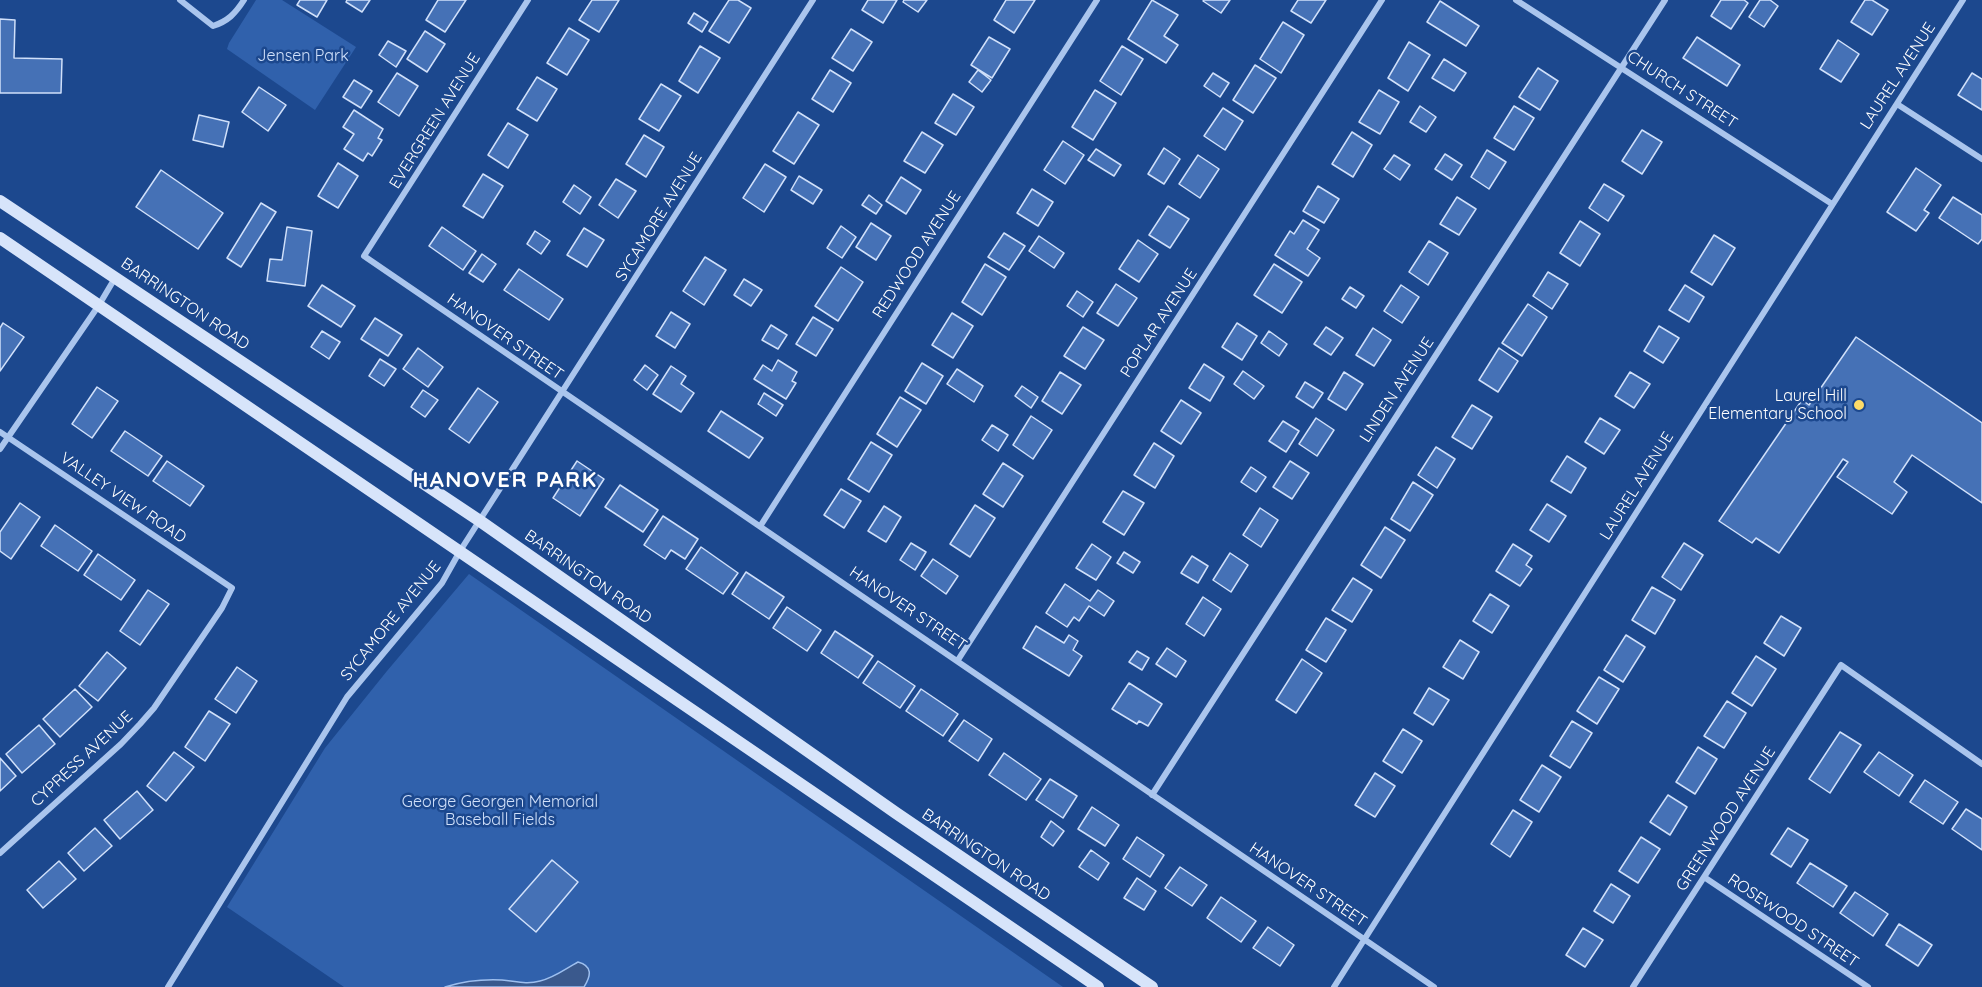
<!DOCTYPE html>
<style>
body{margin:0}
canvas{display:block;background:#1c488e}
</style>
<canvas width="1982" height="987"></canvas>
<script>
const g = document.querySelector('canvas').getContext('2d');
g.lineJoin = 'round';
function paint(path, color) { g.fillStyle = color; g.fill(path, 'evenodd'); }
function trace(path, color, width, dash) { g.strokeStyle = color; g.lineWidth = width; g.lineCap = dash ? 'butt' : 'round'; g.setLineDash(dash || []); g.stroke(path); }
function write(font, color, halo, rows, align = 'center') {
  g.font = font + ' Quicksand,sans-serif'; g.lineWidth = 5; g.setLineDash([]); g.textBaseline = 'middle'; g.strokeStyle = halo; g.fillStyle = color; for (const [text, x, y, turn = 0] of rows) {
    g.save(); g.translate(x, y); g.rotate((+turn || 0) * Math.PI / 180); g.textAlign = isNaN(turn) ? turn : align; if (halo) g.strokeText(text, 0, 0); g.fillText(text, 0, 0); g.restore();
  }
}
paint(new Path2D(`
 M256,0h26l74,47 -41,63 -88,-61 2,-6z
 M469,574l594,413h-719l-117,-80 98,-159 62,-77z`), '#3061ac');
const water = new Path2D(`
 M578,962c15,4 13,14 6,25h-139c19,-6 37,-8 57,-7 13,1 24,5 38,1 14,-3 25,-12 38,-19z`);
paint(water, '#3a598d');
trace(water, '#9dbfef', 1.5);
const building = new Path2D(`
 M300,0h27l-10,17 -20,-12z
 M347,0h23l-8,12 -16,-10z
 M438,0h28l-21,32 -19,-12z
 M592,0h27l-20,32 -20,-12z
 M729,0h9l13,8 -22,35 -20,-12z
 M868,0h29l-14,23 -21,-13z
 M904,0h23l-9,12 -15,-10z
 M1006,0h29l-21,33 -20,-13z
 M1152,0l26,15 -14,21 14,9 -12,18 -38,-24z
 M1204,0h26l-9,13 -18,-12z
 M1298,0h28l-15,23 -20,-12z
 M1721,0h23l4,3 -17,26 -20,-13z
 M1760,0h10l8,6 -14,21 -15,-10z
 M1865,0h7l16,10 -16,25 -21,-13z
 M1440,1l39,25 -13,20 -39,-24z
 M694,13l14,9 -6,10 -14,-9z
 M0,19l15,1 -1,38 48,1 -1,34h-61z
 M1283,22l21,13 -23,38 -21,-14z
 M569,28l20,12 -22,35 -20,-12z
 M851,29l21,13 -19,29 -21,-13z
 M425,31l20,13 -18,28 -20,-13z
 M989,37l21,12 -18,29 -21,-13z
 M1697,37l43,28 -13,21 -44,-28z
 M1838,40l21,14 -18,28 -21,-13z
 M388,41l18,10 -10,16 -17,-12z
 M1409,42l21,13 -22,36 -20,-13z
 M700,46l20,12 -22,35 -19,-12z
 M1122,46l21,13 -22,36 -21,-14z
 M1444,59l22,14 -12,18 -22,-13z
 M1255,65l21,13 -23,35 -20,-13z
 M1538,68l20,13 -18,29 -21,-13z
 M830,70l21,13 -18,29 -21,-13z
 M978,70l13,10 -9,12 -13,-10z
 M397,73l21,13 -19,30 -21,-14z
 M1213,73l16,10 -9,14 -16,-11z
 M1972,73l10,6v31l-24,-15z
 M537,77l20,12 -20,32 -20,-12z
 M354,80l18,11 -11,17 -18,-11z
 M661,84l20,12 -22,35 -20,-12z
 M259,87l27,18 -18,26 -26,-19z
 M1095,90l21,13 -23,37 -21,-13z
 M1379,90l20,12 -19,32 -21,-12z
 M953,94l21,13 -18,28 -21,-12z
 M1420,106l16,11 -10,15 -16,-10z
 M1514,106l20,12 -20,32 -20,-12z
 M1223,108l20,13 -18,29 -21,-14z
 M354,110l29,19 -5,9 4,2 -10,16 -4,-3 -5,8 -19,-12 10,-15 -11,-7z
 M798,112l21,13 -25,39 -21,-13z
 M199,115l30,7 -6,25 -30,-7z
 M508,123l20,12 -20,33 -20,-13z
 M1642,130l20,12 -20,32 -20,-13z
 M922,132l21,13 -18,28 -21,-12z
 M1352,132l20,13 -19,32 -21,-13z
 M644,135l20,12 -18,30 -20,-13z
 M1063,141l21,14 -19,29 -21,-14z
 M1164,148l16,11 -16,25 -16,-10z
 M1096,149l25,16 -7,11 -26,-16z
 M1487,150l19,12 -17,27 -18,-12z
 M1445,154l17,11 -10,15 -17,-11z
 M1198,155l21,14 -19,29 -21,-14z
 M1394,155l16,10 -10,15 -16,-11z
 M338,163l20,13 -20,32 -20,-12z
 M765,164l21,13 -22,35 -21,-14z
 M1916,168l25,17 -17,25 5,3 -13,18 -29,-19z
 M161,170l62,43 -25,36 -62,-42z
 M483,174l20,12 -20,32 -20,-12z
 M799,176l23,14 -9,14 -22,-14z
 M901,177l20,13 -15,24 -20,-13z
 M616,179l20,12 -18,27 -19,-13z
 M1604,184l20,12 -16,25 -19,-13z
 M574,185l17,12 -11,17 -17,-12z
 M1318,186l21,13 -15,24 -21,-12z
 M1032,189l21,13 -15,24 -21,-13z
 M869,195l13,10 -6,9 -14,-9z
 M1457,197l19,12 -17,26 -19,-11z
 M1953,197l29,18v24l-4,5 -39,-26z
 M261,203l15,9 -35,55 -14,-9z
 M1168,206l21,13 -19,29 -21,-13z
 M1303,220l16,10 -12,19 13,9 -12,18 -33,-21 15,-24 4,3z
 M1580,221l20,13 -20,32 -20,-13z
 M871,223l20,13 -15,24 -20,-13z
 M841,226l15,11 -14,21 -15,-10z
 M287,227l25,4 -7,55 -38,-5 3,-22 12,1z
 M442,227l34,24 -13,19 -34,-24z
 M584,228l20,12 -17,27 -20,-12z
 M535,231l15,10 -9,13 -14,-10z
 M1004,233l21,13 -16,24 -21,-13z
 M1714,235l21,13 -23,37 -21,-13z
 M1039,236l25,17 -10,15 -25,-17z
 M1138,240l20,14 -19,28 -20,-13z
 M1429,241l19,12 -20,32 -19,-13z
 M482,254l14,10 -13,18 -14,-9z
 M705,257l21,13 -22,35 -21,-14z
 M985,264l21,13 -24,38 -20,-13z
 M1274,264l28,18 -20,31 -28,-18z
 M841,267l22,15 -25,39 -23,-15z
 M519,269l44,30 -14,21 -45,-30z
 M1548,272l20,12 -16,25 -19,-13z
 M744,279l18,11 -11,16 -17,-11z
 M1116,284l21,14 -19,28 -21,-13z
 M322,285l33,21 -14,21 -33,-21z
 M1401,285l18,12 -17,26 -18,-12z
 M1685,285l19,12 -15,25 -20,-12z
 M1350,287l14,9 -8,12 -14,-9z
 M1077,291l16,11 -10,15 -16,-11z
 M1528,304l19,13 -25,39 -20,-13z
 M671,312l19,12 -15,24 -19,-12z
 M952,313l21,13 -20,32 -21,-13z
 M813,317l20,12 -17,27 -20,-12z
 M375,318l27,17 -14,21 -27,-17z
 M3,323l21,14 -24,34v-43z
 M1237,323l20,13 -15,24 -20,-13z
 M771,325l16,10 -9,14 -16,-9z
 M1659,326l20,12 -16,25 -19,-12z
 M1083,327l21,13 -19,29 -21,-13z
 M1326,327l17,11 -12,17 -17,-11z
 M1373,328l18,12 -17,26 -18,-11z
 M322,331l18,11 -11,17 -18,-12z
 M1269,331l18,13 -8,12 -18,-13z
 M1856,337l126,86v80l-70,-48 -18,27 13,10 -15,22 -55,-37 11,-15 -5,-3 -64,94 -23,-15 -4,5 -33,-22 83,-121 7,5z
 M418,348l25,19 -15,20 -25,-18z
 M1499,348l19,13 -20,31 -19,-12z
 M380,359l16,10 -12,17 -15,-10z
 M778,360l19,12 -5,9 4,2 -10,16 -32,-20 9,-14 9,6z
 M922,363l21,13 -17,28 -21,-13z
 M1204,364l20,13 -14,24 -21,-13z
 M645,365l13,10 -11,15 -13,-10z
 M671,366l15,10 -5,8 13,9 -13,19 -28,-18z
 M957,369l26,17 -9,16 -27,-18z
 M1243,371l21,15 -10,13 -20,-15z
 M1060,372l21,13 -19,29 -20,-13z
 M1344,372l19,12 -17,26 -18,-11z
 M1630,372l20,12 -16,24 -19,-12z
 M1305,382l18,11 -10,15 -17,-11z
 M1022,386l16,11 -7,11 -16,-12z
 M97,387l21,14 -26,37 -20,-14z
 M478,388l20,14 -29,41 -20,-14z
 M423,390l15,10 -13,17 -14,-10z
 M764,393l19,12 -7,11 -18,-12z
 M900,397l21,13 -24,37 -20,-13z
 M1181,400l20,13 -20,31 -20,-13z
 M1472,405l20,12 -20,32 -20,-12z
 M721,411l42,27 -14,20 -41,-27z
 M1031,416l21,14 -19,29 -20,-14z
 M1316,418l18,12 -17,26 -18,-12z
 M1600,418l20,12 -16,24 -19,-12z
 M1283,421l16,10 -13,21 -17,-11z
 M992,425l16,10 -10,16 -16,-11z
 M125,431l37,25 -14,20 -37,-25z
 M871,442l21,13 -23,37 -21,-13z
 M1154,443l20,13 -19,32 -21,-13z
 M1436,447l19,12 -18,29 -19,-13z
 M1567,456l19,12 -15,25 -20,-12z
 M167,461l37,25 -14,20 -37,-25z
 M577,461l27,18 -24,37 -27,-18z
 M1290,461l19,12 -17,26 -19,-12z
 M1003,463l20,13 -20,31 -20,-13z
 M1251,467l15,10 -10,15 -15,-10z
 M1413,482l20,13 -23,36 -19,-12z
 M620,485l38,25 -15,22 -38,-25z
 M841,489l20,12 -17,27 -20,-13z
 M1123,491l21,12 -20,32 -21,-13z
 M20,503l20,14 -29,42 -11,-8v-19z
 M1547,504l19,12 -17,26 -19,-12z
 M975,505l20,13 -25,39 -20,-13z
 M884,506l17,11 -15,25 -18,-11z
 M1260,508l18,12 -17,27 -18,-12z
 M663,516l35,23 -13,20 -14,-9 -6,9 -21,-14z
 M55,525l37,26 -14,20 -37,-25z
 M1385,527l20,13 -24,38 -20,-13z
 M911,543l15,9 -11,18 -15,-10z
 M1684,543l19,12 -22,35 -19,-13z
 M1092,544l19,13 -15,23 -20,-12z
 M1513,544l19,12 -6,9 6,4 -12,17 -24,-15z
 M701,547l37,26 -15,21 -37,-25z
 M1124,552l16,10 -7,11 -16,-10z
 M1230,553l18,12 -17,27 -18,-12z
 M98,554l37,26 -14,20 -37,-25z
 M1192,556l16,10 -10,17 -17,-10z
 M933,559l25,17 -12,18 -25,-18z
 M746,572l38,25 -15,22 -37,-25z
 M1353,578l19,12 -20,32 -20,-12z
 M1065,584l25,17 8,-11 16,11 -10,15 -15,-10 -10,15 -5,-4 -7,10 -21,-14z
 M1652,587l23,13 -20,34 -23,-14z
 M148,590l21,14 -29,41 -20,-14z
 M1490,594l19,12 -17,27 -19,-12z
 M1203,597l18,12 -17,27 -18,-12z
 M787,607l34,23 -14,21 -34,-23z
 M1781,616l20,12 -17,28 -20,-13z
 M1326,618l20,12 -20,32 -20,-12z
 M1036,626l28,17 5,-8 9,6 -5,9 9,6 -13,20 -46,-28z
 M835,631l38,25 -15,22 -37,-25z
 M1626,635l19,12 -22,35 -19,-12z
 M1460,640l19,12 -16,27 -20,-12z
 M1167,648l19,13 -10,16 -20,-13z
 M1137,651l12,7 -7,12 -13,-8z
 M107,652l19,16 -28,33 -19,-15z
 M1756,656l20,13 -24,37 -20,-13z
 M1302,659l20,14 -26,40 -20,-13z
 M878,661l37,25 -15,22 -37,-25z
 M237,667l20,14 -21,32 -21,-14z
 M1599,677l20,12 -22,35 -20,-13z
 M1129,683l33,21 -14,22 -9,-5 -2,3 -25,-15z
 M1429,688l20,12 -16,25 -19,-12z
 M75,689l17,18 -32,30 -17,-18z
 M921,689l37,25 -15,22 -37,-25z
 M1727,701l19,12 -22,35 -20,-12z
 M209,711l21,13 -25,37 -20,-14z
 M964,720l28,19 -14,22 -29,-20z
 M1572,721l20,12 -22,35 -20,-12z
 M39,725l16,19 -33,29 -16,-19z
 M1403,729l19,12 -20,32 -19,-12z
 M1840,732l21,13 -31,48 -21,-14z
 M1698,747l19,12 -22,35 -19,-12z
 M174,752l20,15 -28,34 -19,-15z
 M1879,752l34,23 -14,21 -35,-24z
 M1004,753l37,26 -15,21 -37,-25z
 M0,758l16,18 -16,15z
 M1542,765l19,12 -22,35 -19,-12z
 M1375,773l20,13 -20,31 -20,-12z
 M1050,779l27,17 -14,22 -27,-18z
 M1925,780l33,22 -15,22 -33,-22z
 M137,791l16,19 -33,29 -16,-19z
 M1668,795l19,12 -17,28 -20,-13z
 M1092,807l27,18 -14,21 -27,-17z
 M1966,809l16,10v31l-30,-21z
 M1513,810l19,12 -22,35 -19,-13z
 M1051,821l13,10 -11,15 -12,-9z
 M95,828l17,18 -28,25 -16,-18z
 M1788,828l20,12 -17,27 -20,-13z
 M1137,837l27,18 -14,22 -27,-18z
 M1641,837l19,12 -22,34 -19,-12z
 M1091,850l18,13 -11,17 -19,-13z
 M552,860l26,22 -42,50 -27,-23z
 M59,861l17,18 -33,29 -16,-18z
 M1810,863l37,23 -14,21 -36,-24z
 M1180,867l27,18 -15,21 -27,-18z
 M1137,878l19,13 -12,19 -20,-12z
 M1611,884l19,12 -17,27 -19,-12z
 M1855,892l33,22 -15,22 -33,-23z
 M1221,897l35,24 -15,21 -34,-24z
 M1899,924l33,21 -14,21 -32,-21z
 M1268,927l26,18 -14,21 -27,-18z
 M1583,928l20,12 -18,27 -19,-12z`);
paint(building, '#4571b6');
trace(building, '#d0e0fa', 1.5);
trace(new Path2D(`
 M180,0l33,26c15,-5 22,-12 31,-26
 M528,0l-164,256 1070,731
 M1516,0l316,204
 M1897,104l85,55
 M0,432l232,156 -10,20 -68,100 -14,16 -19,20 -121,109
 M0,449l99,-144 16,-27
 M761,525l336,-525
 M958,660l424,-660
 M1152,795l513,-795
 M1704,877l164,110
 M168,987l179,-290 95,-114 18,-32 353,-551
 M1334,987l629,-987
 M1633,987l208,-322 141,99`), '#aac5ed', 6);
trace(new Path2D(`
 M0,201l480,320 416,292 256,174
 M0,238l1098,749`), '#d7e4fa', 12);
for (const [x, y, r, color] of [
 [1859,405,6,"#fddb68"]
]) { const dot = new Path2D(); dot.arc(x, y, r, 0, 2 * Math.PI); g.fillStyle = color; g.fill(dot); trace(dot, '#1c488e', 2); }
write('16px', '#d0e0fa', '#1c488e', [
 ["Jensen Park",303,56],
 ["George Georgen Memorial",500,802],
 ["Baseball Fields",500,820]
]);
write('16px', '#fff', '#1c488e', [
 ["LAUREL AVENUE",1898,76,-57],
 ["CHURCH STREET",1682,90,33],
 ["EVERGREEN AVENUE",435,121,-58],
 ["SYCAMORE AVENUE",659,217,-58],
 ["REDWOOD AVENUE",917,255,-57],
 ["BARRINGTON ROAD",185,304,34],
 ["POPLAR AVENUE",1159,323,-57],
 ["HANOVER STREET",505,337,35],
 ["LINDEN AVENUE",1397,390,-57],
 ["LAUREL AVENUE",1637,486,-58],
 ["VALLEY VIEW ROAD",123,498,34],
 ["BARRINGTON ROAD",588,577,35],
 ["HANOVER STREET",908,609,34],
 ["SYCAMORE AVENUE",391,621,-51],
 ["CYPRESS AVENUE",82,759,-43],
 ["GREENWOOD AVENUE",1726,819,-57],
 ["BARRINGTON ROAD",986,855,34],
 ["HANOVER STREET",1308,885,34],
 ["ROSEWOOD STREET",1793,921,34]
]);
write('16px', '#fff', '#1c488e', [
 ["Laurel Hill",1847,396],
 ["Elementary School",1847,414]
], 'right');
g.letterSpacing = '1.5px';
write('bold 22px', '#fff', '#1c488e', [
 ["HANOVER PARK",505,480]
]);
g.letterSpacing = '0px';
</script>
